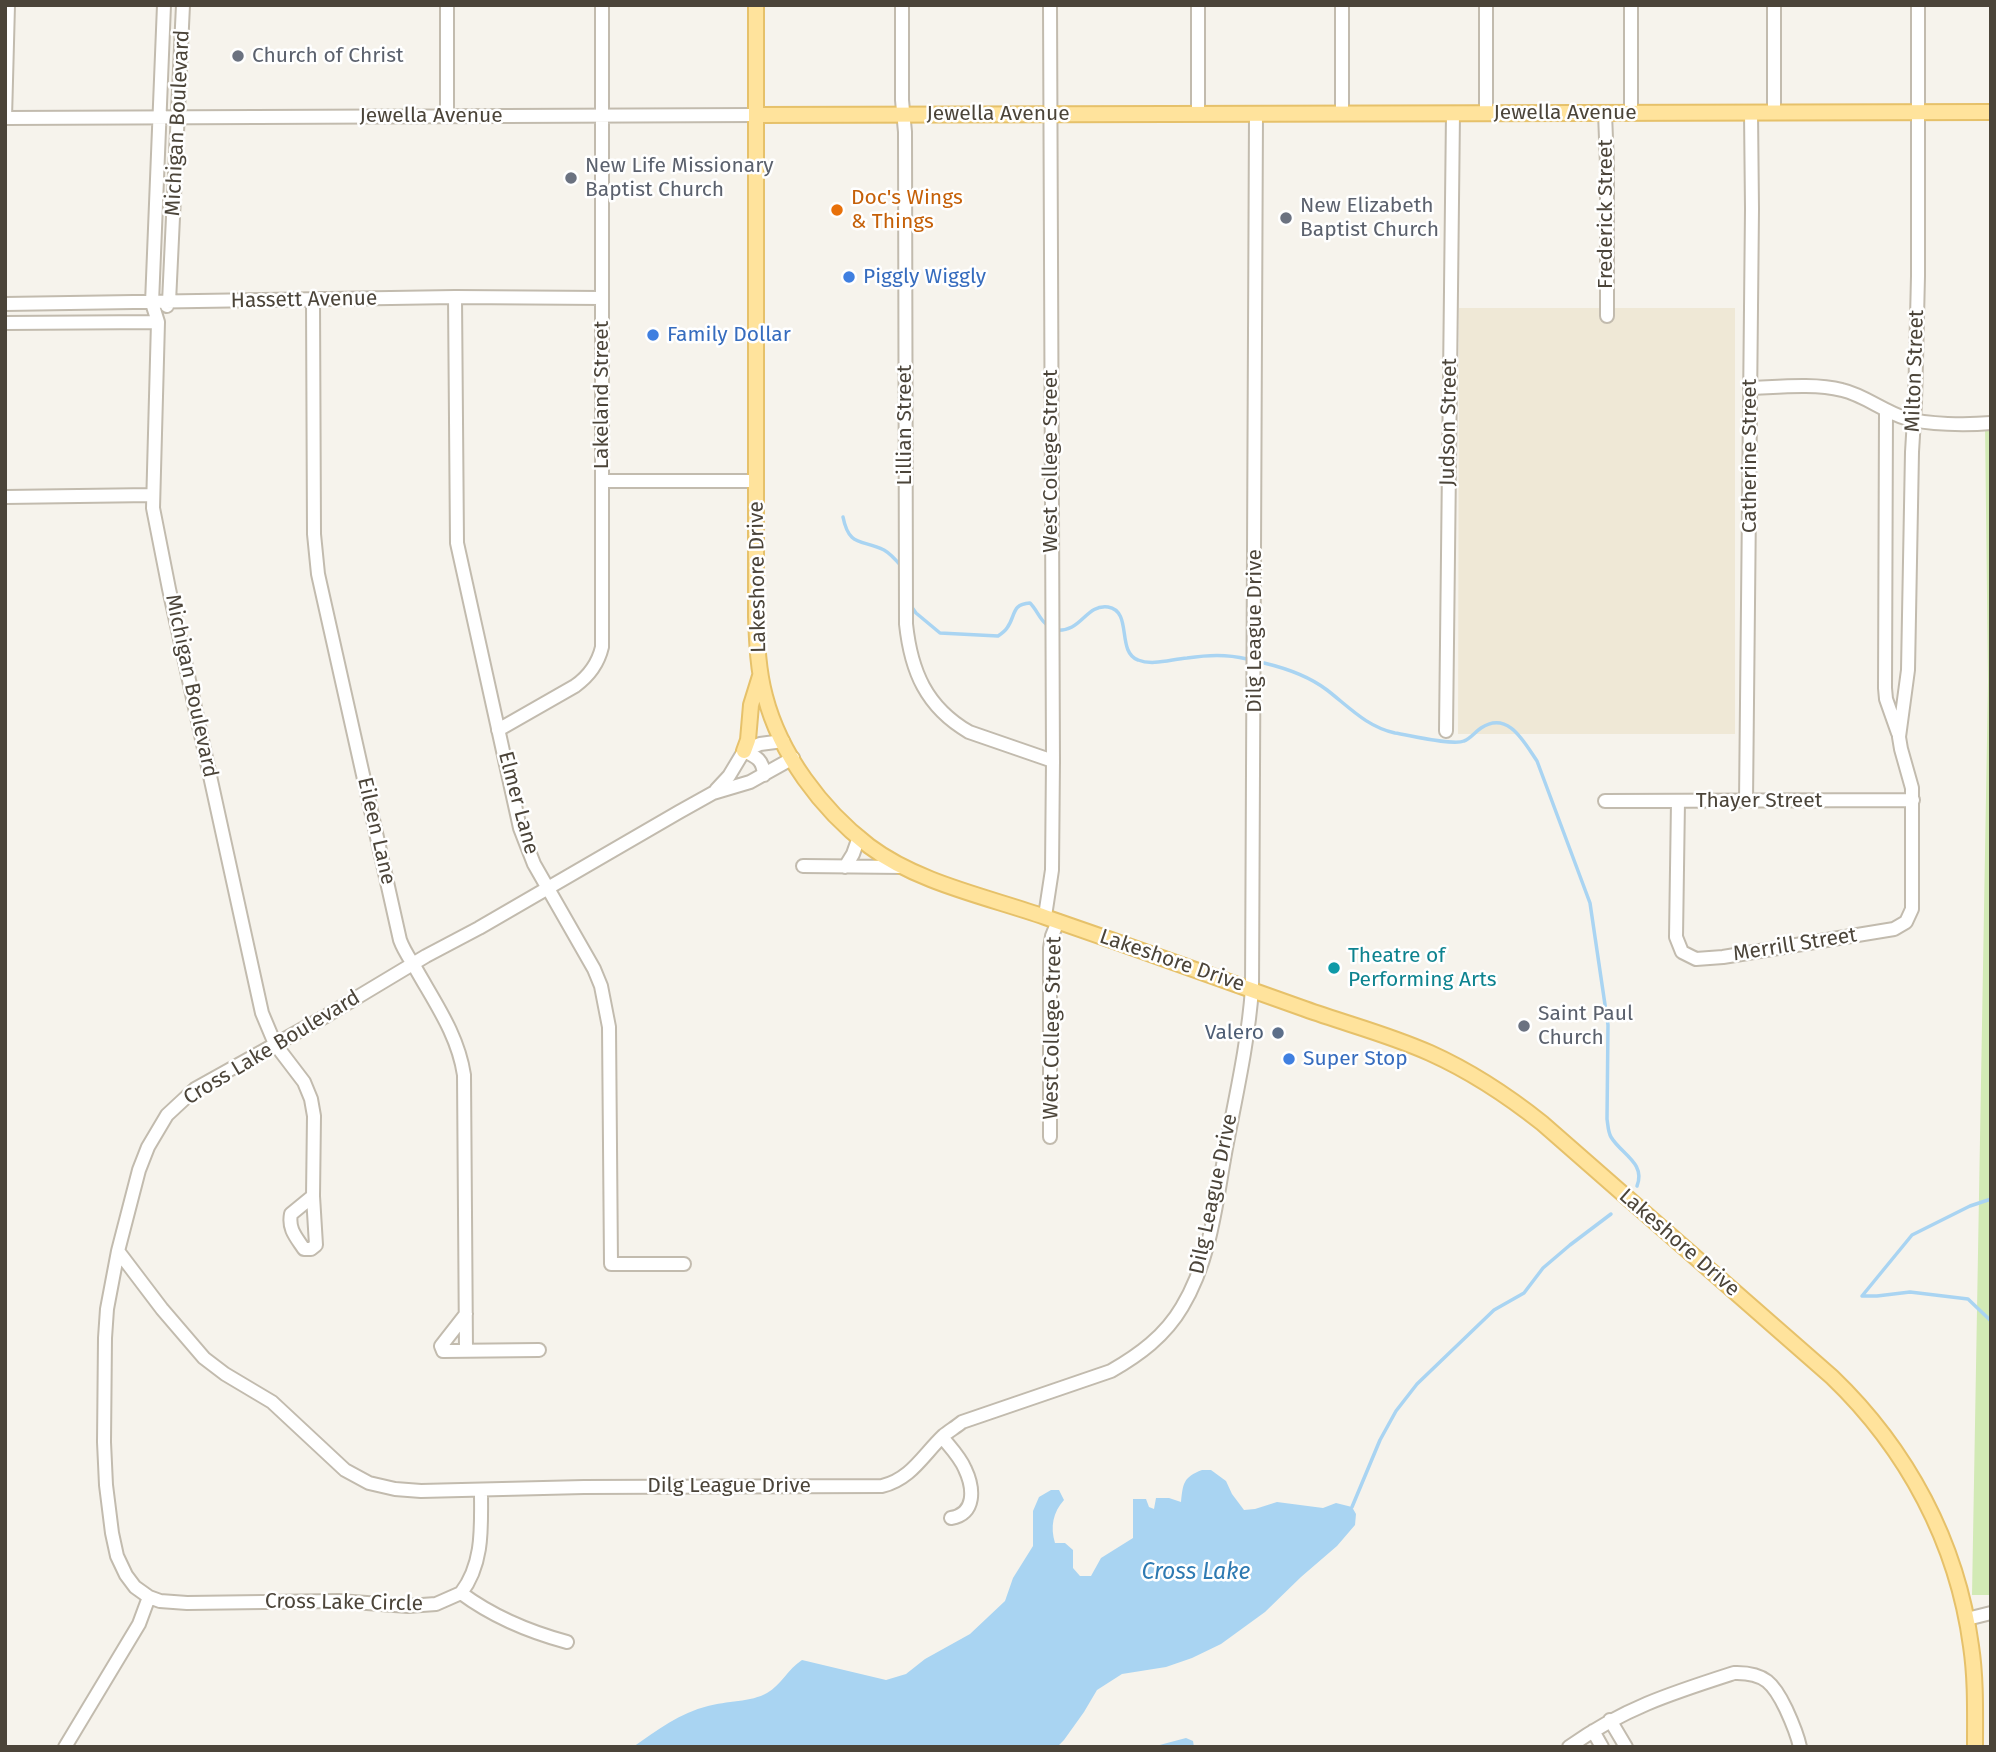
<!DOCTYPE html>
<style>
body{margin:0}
#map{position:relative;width:1996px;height:1752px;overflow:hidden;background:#f6f3ec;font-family:"Fira Sans",sans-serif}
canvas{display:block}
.frame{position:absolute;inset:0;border:7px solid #4b4439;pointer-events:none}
</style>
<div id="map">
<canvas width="1996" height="1752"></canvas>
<div class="frame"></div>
</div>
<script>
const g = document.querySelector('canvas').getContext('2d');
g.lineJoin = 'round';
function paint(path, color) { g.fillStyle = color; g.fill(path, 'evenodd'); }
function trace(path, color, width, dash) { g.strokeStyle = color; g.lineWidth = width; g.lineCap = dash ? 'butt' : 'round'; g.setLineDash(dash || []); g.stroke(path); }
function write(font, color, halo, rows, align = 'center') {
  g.font = font + ' "Fira Sans",sans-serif'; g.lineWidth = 5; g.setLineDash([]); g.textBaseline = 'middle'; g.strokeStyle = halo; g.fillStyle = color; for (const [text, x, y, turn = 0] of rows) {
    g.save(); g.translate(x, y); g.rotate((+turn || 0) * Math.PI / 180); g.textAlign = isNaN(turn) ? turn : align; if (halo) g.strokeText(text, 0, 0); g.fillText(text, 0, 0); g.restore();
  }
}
paint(new Path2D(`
 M1459,308h276v426h-277z`), '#efe8d6');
paint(new Path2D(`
 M1985,424h6v1171h-19l16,-913z`), '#d2eab5');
paint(new Path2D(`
 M1202,1470h9l15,11 6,13 12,16 11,-1 22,-7 46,6 13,-5 16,4 4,7 -1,11 -18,21 -36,31 -36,35 -44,32 -29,14 -26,9 -44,7 -25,16 -13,22 -20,28 -7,7h-424c24,-17 47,-34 75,-41 17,-5 44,-4 59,-13 14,-8 21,-24 35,-33l84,20 20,-6 19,-15 45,-25 35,-33 8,-23 20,-32v-35l6,-14 12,-7h8l5,10c-11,12 -14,27 -9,43h10l8,7v18l7,8h11l10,-18 32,-20v-39h13l3,8 5,2 2,-11h13l12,4c2,-18 2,-25 21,-32z
 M1186,1738l7,3 1,6h-42z`), '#a9d4f2');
trace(new Path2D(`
 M843,517c6,30 18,22 41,33 7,4 12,10 17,16
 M911,606l5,7 24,20 58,3c3,-2 7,-5 9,-8 9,-12 4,-24 23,-25 7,7 9,15 16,21
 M1055,630c27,3 30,-26 53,-23 25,4 8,45 30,53 15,6 34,-1 49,-2 21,-3 39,-4 60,1
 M1264,663c21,5 46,14 63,27 22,17 40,37 68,43 14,2 58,13 69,8 6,-2 11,-9 17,-13 27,-18 43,14 56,33l53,142 18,122 -1,94c1,6 1,13 4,18 10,17 35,26 26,49
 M1862,1296l50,-61 58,-29 21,-7
 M1862,1296h15l33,-4 58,7 23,22
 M1352,1507l28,-67 16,-29 21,-27 77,-74 30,-17 19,-25 27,-23 41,-31`), '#a9d4f2', 3.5);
const minor = new Path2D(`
 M164,5l-12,298 6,19 -5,186 16,81 93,424 13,31 29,38 7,17 3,17 -1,80
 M447,5v111
 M902,5v95l3,32 1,492c5,47 20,83 63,108l84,29
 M1198,5v109
 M1342,5v109
 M1486,5v108
 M1631,5v108
 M1774,112v-107
 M1605,113l2,52v151
 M5,118l752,-3
 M5,118l3,-113
 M455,297l2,246 63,285 14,36 60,105 7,17 8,41 2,237h73
 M313,300l1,234 4,40 82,366c4,11 10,19 16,29 19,34 42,66 48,106l2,275
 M5,304l450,-7 147,1
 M167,306l2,-4 14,-297
 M5,323l153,-1
 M1750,388c28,-1 65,-5 92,2 22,5 41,21 63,28 22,7 63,7 86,5
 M1886,410l-1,278 1,11 12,34
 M602,481h155
 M5,497l147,-2
 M498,730l77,-44c14,-10 23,-22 27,-39v-642
 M1446,731l7,-618
 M744,751c13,6 19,9 20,24
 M716,790l13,-14 15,-25 16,-7 23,-3
 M1605,801l308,-1
 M1678,801l-2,136 6,15 14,7 27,-2 171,-28 12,-7 6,-13v-121l-11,-39 -2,-12 9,-67 4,-218 3,-49 3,-127v-271
 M1746,801l6,-592 -1,-97
 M803,866l101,1
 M845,867l8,-13 6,-17
 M1045,916l7,-46 1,-109 -3,-756
 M1050,1137v-189l2,-12 6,-15
 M313,1196l3,49 -5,4h-7c-8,-12 -16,-20 -13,-35z
 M118,1251l44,58 42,49 21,16 47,28 73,68 24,13 26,6 26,2 163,-4 298,-1c29,-7 41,-31 61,-50 6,-5 13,-9 19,-14l149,-51c28,-16 54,-35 71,-64 29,-48 34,-105 44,-159 10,-53 22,-105 26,-159l4,-875
 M466,1314l-25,32 2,5 96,-1
 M942,1437c8,10 18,20 23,32 9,19 11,45 -14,49
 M461,1593l-25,11 -28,2 -69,-5 -152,2 -27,-2 -11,-4 -14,-10 -9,-12 -9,-19 -5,-23 -6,-48 -2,-43 1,-104 2,-29 11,-58 21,-81 9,-23 19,-32 28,-26 131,-73 100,-60 53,-28 200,-116 34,-19 37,-11 43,-24
 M461,1593c31,23 69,39 106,49
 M461,1593c23,-30 20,-67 20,-102
 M1967,1619l24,-6
 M1610,1720l16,27
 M1593,1731l9,16
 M65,1747l74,-123 10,-27
 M1569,1747c55,-39 103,-54 165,-74 31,-1 40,11 52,36 6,13 11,24 14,38`);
const major = new Path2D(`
 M756,5v612c1,26 2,53 9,79 15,58 56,113 104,150 49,37 119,51 176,71 87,30 174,61 260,92 42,15 85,26 125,44 40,18 78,43 112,70l290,254c75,72 125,165 139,269 5,33 4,67 4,101
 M757,115l1234,-3
 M744,751l4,-11 3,-35 9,-29`);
trace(minor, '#c2bbae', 16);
trace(major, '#e6c16a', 18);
trace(minor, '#fff', 12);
trace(major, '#ffe39c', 14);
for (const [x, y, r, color] of [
 [238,56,7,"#6b7280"],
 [571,178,7,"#6b7280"],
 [837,210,7,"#e8710a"],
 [1286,218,7,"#6b7280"],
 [849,277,7,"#3f7fe0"],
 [653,335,7,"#3f7fe0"],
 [1334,968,7,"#0f9aa8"],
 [1524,1026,7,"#6b7280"],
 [1278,1033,7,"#5c6f8a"],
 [1289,1059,7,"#3f7fe0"]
]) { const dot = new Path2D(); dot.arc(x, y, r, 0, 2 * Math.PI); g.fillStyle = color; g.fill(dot); trace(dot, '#fff', 2.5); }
write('21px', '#5b616d', '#fff', [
 ["Church of Christ",252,56],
 ["New Life Missionary",585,166],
 ["Baptist Church",585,190],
 ["New Elizabeth",1300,206],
 ["Baptist Church",1300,230],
 ["Saint Paul",1538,1014],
 ["Church",1538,1038]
], 'left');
write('21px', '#4b4439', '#fff', [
 ["Jewella Avenue",1565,113],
 ["Jewella Avenue",998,114],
 ["Jewella Avenue",431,116],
 ["Michigan Boulevard",178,123,-87],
 ["Frederick Street",1606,214,-90],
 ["Hassett Avenue",304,300,-1],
 ["Milton Street",1915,371,-88],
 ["Lakeland Street",602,395,-90],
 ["Judson Street",1449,422,-89],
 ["Lillian Street",905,425,-90],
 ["Catherine Street",1750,456,-90],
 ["West College Street",1051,461,-90],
 ["Lakeshore Drive",758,577,-91],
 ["Dilg League Drive",1255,631,-90],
 ["Michigan Boulevard",191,686,78],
 ["Thayer Street",1759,801],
 ["Elmer Lane",518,803,75],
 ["Eileen Lane",376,831,77],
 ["Merrill Street",1795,945,-9],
 ["Lakeshore Drive",1172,961,19],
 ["West College Street",1053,1028,-89],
 ["Cross Lake Boulevard",272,1048,-31],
 ["Dilg League Drive",1214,1194,-78],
 ["Lakeshore Drive",1679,1243,41],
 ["Dilg League Drive",729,1486],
 ["Cross Lake Circle",344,1603,1]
]);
write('21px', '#c56008', '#fff', [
 ["Doc's Wings",851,198],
 ["& Things",851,222]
], 'left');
write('21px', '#366cbe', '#fff', [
 ["Piggly Wiggly",863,277],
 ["Family Dollar",667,335],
 ["Super Stop",1303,1059]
], 'left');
write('21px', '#0d838f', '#fff', [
 ["Theatre of",1348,956],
 ["Performing Arts",1348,980]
], 'left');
write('21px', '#4e5e75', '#fff', [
 ["Valero",1264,1033]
], 'right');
write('italic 23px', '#2e7ab2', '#fff', [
 ["Cross Lake",1196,1573]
]);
</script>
